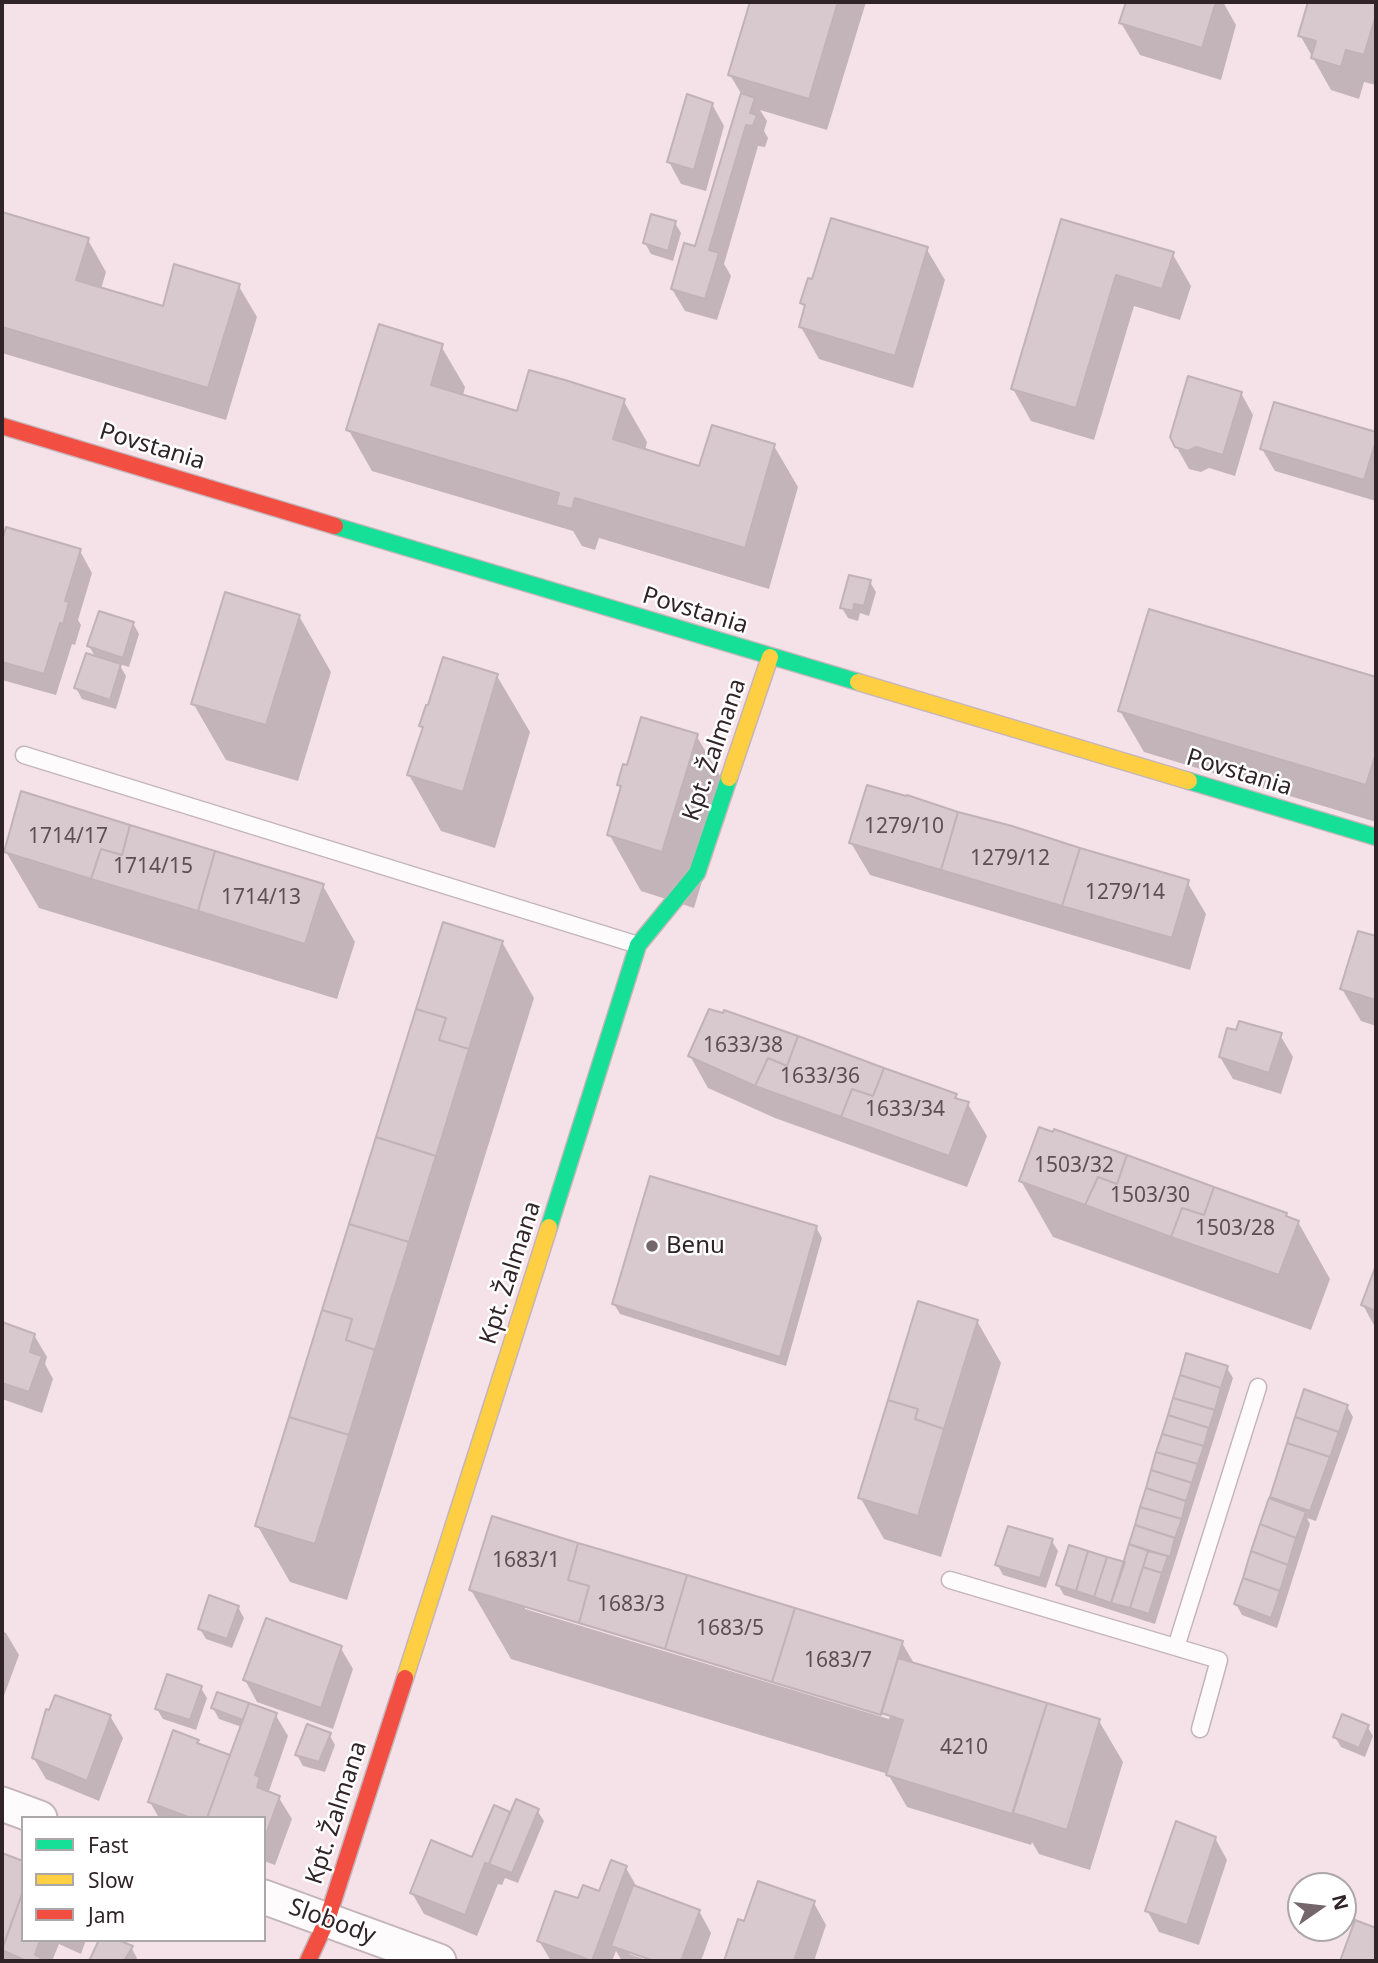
<!DOCTYPE html>
<meta charset="utf-8">
<style>
body{margin:0}
#map{position:relative;width:1378px;height:1963px;overflow:hidden;background:#f4e2e8;font-family:"Noto Sans",sans-serif}
canvas{display:block}
.frame{position:absolute;inset:0;border:4px solid #302428;pointer-events:none}
.legend{position:absolute;left:21px;top:1816px;width:245px;height:126px;box-sizing:border-box;background:#fff;border:2px solid #aca7a9;margin:0;padding:9px 12px;list-style:none;font-size:21px;color:#302428}
.legend li{display:flex;align-items:center;gap:14px;height:35px}
.legend b{width:35px;border:2px solid #aca7a9}
.north{position:absolute;left:1287px;top:1872px;width:70px;height:70px;box-sizing:border-box;background:#fff;border:2px solid #aca7a9;border-radius:50%;rotate:76deg;font-size:19px;font-weight:700;line-height:28px;text-align:center;color:#302428}
.north::after{content:'';display:block;margin:auto;width:24px;height:32px;background:#75666b;clip-path:polygon(50% 0,100% 100%,50% 72%,0 100%)}
</style>
<div id="map">
<canvas width="1378" height="1963"></canvas>
<div class="frame"></div>
<ul class="legend">
<li><b style="height:9px;background:#16e098"></b>Fast</li>
<li><b style="height:9px;background:#ffcf43"></b>Slow</li>
<li><b style="height:9px;background:#f24e42"></b>Jam</li>
</ul>
<div class="north">N</div>
</div>
<script>
const g = document.querySelector('canvas').getContext('2d');
g.lineJoin = 'round';
function paint(path, color) { g.fillStyle = color; g.fill(path, 'evenodd'); }
function trace(path, color, width, dash) { g.strokeStyle = color; g.lineWidth = width; g.lineCap = dash ? 'butt' : 'round'; g.setLineDash(dash || []); g.stroke(path); }
function write(font, color, halo, rows, align = 'center') {
  g.font = font + ' "Noto Sans",sans-serif'; g.lineWidth = 5; g.setLineDash([]); g.textBaseline = 'middle'; g.strokeStyle = halo; g.fillStyle = color; for (const [text, x, y, turn = 0] of rows) {
    g.save(); g.translate(x, y); g.rotate((+turn || 0) * Math.PI / 180); g.textAlign = isNaN(turn) ? turn : align; if (halo) g.strokeText(text, 0, 0); g.fillText(text, 0, 0); g.restore();
  }
}
paint(new Path2D(`
 M752,2h114l-39,128 -67,-20 7,11 -3,10 4,7 -3,9 -7,-1 -34,118 7,12 -14,44 -32,-9 -13,-22 24,-41 46,-153 -12,-20z
 M1127,2h96l13,23 -15,55 -81,-25 -19,-32z
 M1310,2h66v83l-12,-3 -5,17 -28,-9 -31,-55z
 M712,104l12,22 -18,65 -25,-7 -12,-22z
 M2,213l86,27 18,32 -5,17 63,19 74,-23 19,32 -31,103 -224,-67z
 M1062,221l110,32 19,33 -11,34 -46,-14 -40,134 -63,-19 -18,-32z
 M675,223l6,10 -8,28 -22,-7 -6,-11z
 M926,248l19,32 -32,108 -94,-29 -18,-32 4,-18 -3,-6z
 M441,346l24,41 -2,9 56,17 104,-13 24,42 -2,9 55,17 74,-22 24,41 -29,102 -170,-51 -4,12 -13,-4 -9,-15 -201,-60 -24,-42z
 M1241,393l12,22 -18,61 -26,-8 -8,4 -12,-3 -13,-23z
 M1275,404l101,30v67l-101,-30 -13,-22z
 M7,529l73,22 12,22 -14,47 3,5 -6,20 -3,-1 -16,51 -54,-15v-135z
 M870,582l6,10 -7,24 -9,-3 -2,8 -10,-3 -6,-10z
 M1150,611l226,68v143l-232,-70 -24,-41z
 M299,616l32,56 -33,109 -72,-21 -33,-57z
 M133,623l6,11 -10,33 -10,-3 7,12 -10,33 -34,-10 -6,-11 20,-30 -7,-12z
 M497,676l33,56 -35,116 -54,-17 -32,-56 14,-44 -2,-6z
 M696,735l33,56 -35,117 -53,-17 -32,-57 13,-43 -4,-6z
 M851,843l336,39 19,32 -16,56 -320,-95z
 M6,852l317,34 32,56 -18,57 -298,-91z
 M1359,933l17,5v88l-15,-5 -19,-32z
 M502,942l32,56 -187,602 -57,-18 -33,-57z
 M1280,1035l13,22 -12,37 -48,-15 -13,-22z
 M690,1056l265,39 3,5 10,4 19,32 -20,51 -192,-69 -67,-30z
 M1021,1181l265,33 3,5 9,3 32,57 -19,51 -258,-93z
 M816,1227l6,11 -36,128 -166,-52 -6,-10z
 M1376,1270v59l-13,-24z
 M977,1321l24,42 -60,194 -57,-18 -24,-42z
 M2,1324l32,11 13,22 -2,7 8,15 -11,34 -40,-14z
 M1188,1356l39,12 6,10 -78,246 -91,-29 -6,-10 67,-21z
 M1347,1406l6,11 -37,104 -9,-3 3,6 -33,104 -35,-13 -6,-11 39,-102 -3,-6z
 M1052,1541l6,10 -12,37 -43,-13 -6,-11z
 M471,1590l431,53 13,22 184,56 24,41 -33,108 -51,-16 -7,-12 -1,3 -124,-38 -19,-33 -377,-115zM525,1605l365,111 -1,3 -364,-110z
 M238,1607l6,11 -12,30 -26,-9 -6,-10z
 M2,1631l4,2 13,22 -17,46z
 M340,1647l13,22 -20,60 -76,-27 -12,-22z
 M201,1688l6,10 -11,32 -33,-11 -6,-10z
 M213,1708l62,6 13,22 -20,58 11,4 13,21 -17,46 -11,-4v-43h-105l-9,-16 47,-61 3,5 31,11 11,-30 -23,-8z
 M110,1716l13,22 -24,63 -53,-22 -13,-22z
 M1367,1726l6,10 -8,21 -24,-10 -6,-10z
 M329,1734l6,11 -10,27 -22,-6 -6,-11z
 M495,1808l16,7 26,-5 7,11 -26,62 -13,-5 -3,7 -4,-1 -21,52 -53,-22 -12,-21 61,-33z
 M1215,1838l12,22 -28,85 -40,-13 -12,-22z
 M2,1855l21,8v77h63l-5,14 -22,-10 -7,17h-50z
 M626,1868l12,21 61,22 12,22 -10,28h-42l-30,-11v4l20,7h-27l-6,-10 -4,10h-61l-12,-20 40,-40 21,-7z
 M814,1903l12,22 -12,36h-88l19,-37z
 M101,1940l30,7 6,11 -2,3h-44z`), '#0003');
const building = new Path2D(`
 M750,2h88l-29,97 -81,-24z
 M1126,2h90l-14,46 -83,-25z
 M1308,2h68v13l-12,40 -18,-5 -5,17 -30,-9 5,-17 -18,-5z
 M741,93l14,5 -5,15 7,2 -4,11 -7,-1 -37,125 10,3 -14,46 -34,-10 13,-46 11,3z
 M687,94l26,9 -19,67 -27,-8z
 M2,212l87,26 -13,42 87,26 11,-42 66,20 -32,104 -206,-61z
 M651,214l25,7 -8,30 -25,-8z
 M831,218l97,29 -33,109 -96,-29 6,-22 -5,-2 8,-25 4,1z
 M1061,219l113,33 -12,37 -46,-14 -40,133 -65,-19z
 M379,324l64,20 -12,41 86,26 12,-41 36,10 60,19 -12,40 86,27 13,-41 63,19 -30,104 -170,-50 -3,11 -16,-4 3,-12 -213,-63z
 M1188,376l54,16 -19,63 -27,-8 -8,4 -13,-4 -5,-10z
 M1274,402l102,30v9l-12,39 -104,-31z
 M6,527l75,22 -16,52 4,1 -6,22 -3,-1 -16,51 -42,-12v-122z
 M849,575l22,5 -7,26 -10,-2 -1,7 -13,-3z
 M225,592l75,23 -34,110 -75,-21z
 M1149,609l227,68v76l-10,32 -248,-74z
 M99,611l35,11 -11,36 -36,-12z
 M86,653l35,11 -11,36 -36,-12z
 M443,657l55,17 -35,118 -56,-17 16,-48 -4,-1 7,-21h2z
 M641,717l57,17 -36,118 -55,-17 14,-49 -4,-1 6,-21 4,1z
 M867,785l39,11 1,-1 51,17 -17,58 -92,-27z
 M21,791l109,34 -8,30 -21,-6 -10,30 -87,-27z
 M958,812l54,14 68,22 -18,58 -121,-36z
 M130,825l85,26 -17,60 -107,-32 10,-30 21,6z
 M1080,848l109,32 -17,58 -110,-32z
 M215,851l109,33 -19,60 -107,-33z
 M443,922l60,19 -34,108 -30,-9 7,-22 -30,-9z
 M1358,931l18,5v64l-36,-11z
 M416,1009l30,9 -7,22 30,9 -33,107 -60,-19z
 M709,1009l14,4 1,-3 74,26 -11,30 -19,-8 -13,28 -67,-30z
 M1239,1021l43,12 -13,40 -50,-16 8,-29 9,2z
 M798,1036l86,32 -11,28 -21,-7 -11,28 -86,-31 13,-28 19,8z
 M884,1068l73,26 -2,4 14,4 -20,54 -108,-39 11,-28 21,7z
 M1039,1127l14,5 1,-3 73,26 -10,29 -19,-7 -13,28 -66,-24z
 M376,1137l60,19 -27,86 -60,-18z
 M1127,1155l87,32 -10,28 -22,-7 -11,29 -86,-32 13,-28 19,7z
 M650,1176l167,50 -37,131 -168,-53z
 M1214,1187l73,26 -1,3 13,5 -20,54 -108,-38 11,-29 22,7z
 M349,1224l60,18 -34,108 -29,-10 6,-21 -30,-9z
 M1376,1265v46l-15,-6z
 M918,1301l60,19 -34,109 -29,-10 3,-10 -30,-9z
 M322,1310l30,9 -6,21 29,10 -26,85 -60,-18z
 M2,1322l33,12 -5,18 12,4 -13,36 -27,-9z
 M1186,1353l42,13 -7,22 -41,-13z
 M1180,1375l41,13 -6,22 -42,-12z
 M1304,1389l44,16 -9,27 -44,-15z
 M1173,1398l42,12 -6,18 -41,-13z
 M888,1400l30,9 -3,10 29,10 -26,87 -60,-18z
 M1168,1415l41,13 -5,18 -42,-12z
 M289,1417l60,18 -34,109 -60,-18z
 M1295,1417l44,15 -9,25 -43,-14z
 M1162,1434l42,12 -6,18 -42,-12z
 M1287,1443l43,14 -20,54 -40,-14z
 M1156,1452l42,12 -6,19 -41,-13z
 M1151,1470l41,13 -6,18 -40,-13z
 M1146,1488l40,13 -4,18 -42,-12z
 M1269,1498l37,14 -10,26 -36,-14z
 M1140,1507l42,12 -7,19 -40,-13z
 M492,1516l86,27 -10,37 21,6 -10,37 -110,-33z
 M1260,1524l36,14 -8,27 -37,-14z
 M1135,1525l40,13 -5,19 -41,-13z
 M1008,1526l45,13 -13,39 -45,-13z
 M578,1543l109,32 -22,74 -86,-26 10,-37 -21,-6z
 M1129,1544l19,7 -18,57 -19,-5z
 M1069,1545l19,6 -12,40 -20,-6z
 M1088,1551l19,6 -13,40 -18,-6z
 M1148,1551l20,5 -6,17 -19,-6z
 M1251,1551l37,14 -8,26 -37,-13z
 M1107,1557l18,5 -14,41 -17,-6z
 M1143,1567l19,6 -13,41 -19,-6z
 M687,1575l108,33 -23,74 -107,-33z
 M1243,1578l37,13 -9,27 -37,-14z
 M209,1595l30,11 -12,33 -29,-10z
 M795,1608l108,33 -22,74 -109,-33z
 M266,1618l76,28 -21,62 -78,-28z
 M898,1658l149,45 -35,111 -126,-39 17,-55 -22,-7z
 M167,1674l35,12 -12,34 -35,-11z
 M217,1692l32,11 -6,17 -32,-12z
 M55,1695l56,20 -24,66 -55,-23 14,-49 3,1z
 M249,1703l28,10 -22,62 5,2 -3,10 23,9 -16,44v-22h-57z
 M1047,1703l53,16 -33,111 -54,-17z
 M1342,1714l27,11 -10,23 -26,-11z
 M307,1724l24,9 -12,29 -24,-7z
 M173,1730l26,10 -2,3 33,12 -23,63h-16l-43,-16z
 M516,1799l23,10 -27,64 -23,-9z
 M494,1805l16,7 -21,52 -4,-1 -20,52 -55,-22 21,-53 41,17z
 M1176,1821l40,16 -29,88 -42,-14z
 M2,1853l21,8v30l-21,58z
 M611,1860l16,6 -35,95 -55,-20 18,-50 23,7 5,-13 16,6z
 M758,1881l57,20 -21,60h-70l14,-42 6,2z
 M633,1885l67,25 -19,51h-27l-43,-15z
 M23,1891v49h17l-5,15 6,2 -2,4h-13l-24,-11z
 M1355,1920l21,8v33h-36z
 M99,1940h19l15,6 -9,15h-35z`);
paint(building, '#d7c9ce');
trace(building, '#c0b2b6', 2);
const lane = new Path2D(`
 M24,755l614,190
 M950,1580l269,80 -19,69
 M1176,1647l82,-260`);
const street = new Path2D(`
 M2,1804l38,14
 M264,1897l175,64`);
const fast = new Path2D(`
 M335,526l523,156
 M1189,781l187,56
 M549,1227l89,-282 59,-72 32,-95`);
const slow = new Path2D(`
 M858,682l331,99
 M729,778l41,-121
 M405,1678l144,-451`);
const jam = new Path2D(`
 M2,426l333,100
 M308,1961l19,-41 78,-242`);
trace(lane, '#c4b5ba', 19);
trace(street, '#c4b5ba', 37);
trace(fast, '#c4b5ba', 19);
trace(slow, '#c4b5ba', 19);
trace(jam, '#c4b5ba', 19);
trace(lane, '#fdfbfc', 16);
trace(street, '#fdfbfc', 33);
trace(fast, '#16e098', 16);
trace(slow, '#ffcf43', 16);
trace(jam, '#f24e42', 16);
for (const [x, y, r, color] of [
 [652,1246,7,"#75666b"]
]) { const dot = new Path2D(); dot.arc(x, y, r, 0, 2 * Math.PI); g.fillStyle = color; g.fill(dot); trace(dot, '#fff', 2.5); }
write('21px', '#5c5054', null, [
 ["1279/10",904,827],
 ["1714/17",68,837],
 ["1279/12",1010,859],
 ["1714/15",153,867],
 ["1279/14",1125,893],
 ["1714/13",261,898],
 ["1633/38",743,1046],
 ["1633/36",820,1077],
 ["1633/34",905,1110],
 ["1503/32",1074,1166],
 ["1503/30",1150,1196],
 ["1503/28",1235,1229],
 ["1683/1",526,1561],
 ["1683/3",631,1605],
 ["1683/5",730,1629],
 ["1683/7",838,1661],
 ["4210",964,1748]
]);
write('24px', '#302428', '#fff', [
 ["Povstania",152,447,17],
 ["Povstania",695,611,17],
 ["Kpt. Žalmana",715,750,-71],
 ["Povstania",1239,773,17],
 ["Kpt. Žalmana",511,1273,-72],
 ["Kpt. Žalmana",337,1813,-72],
 ["Slobody",332,1922,20]
]);
write('24px', '#302428', '#fff', [
 ["Benu",666,1246]
], 'left');
</script>
